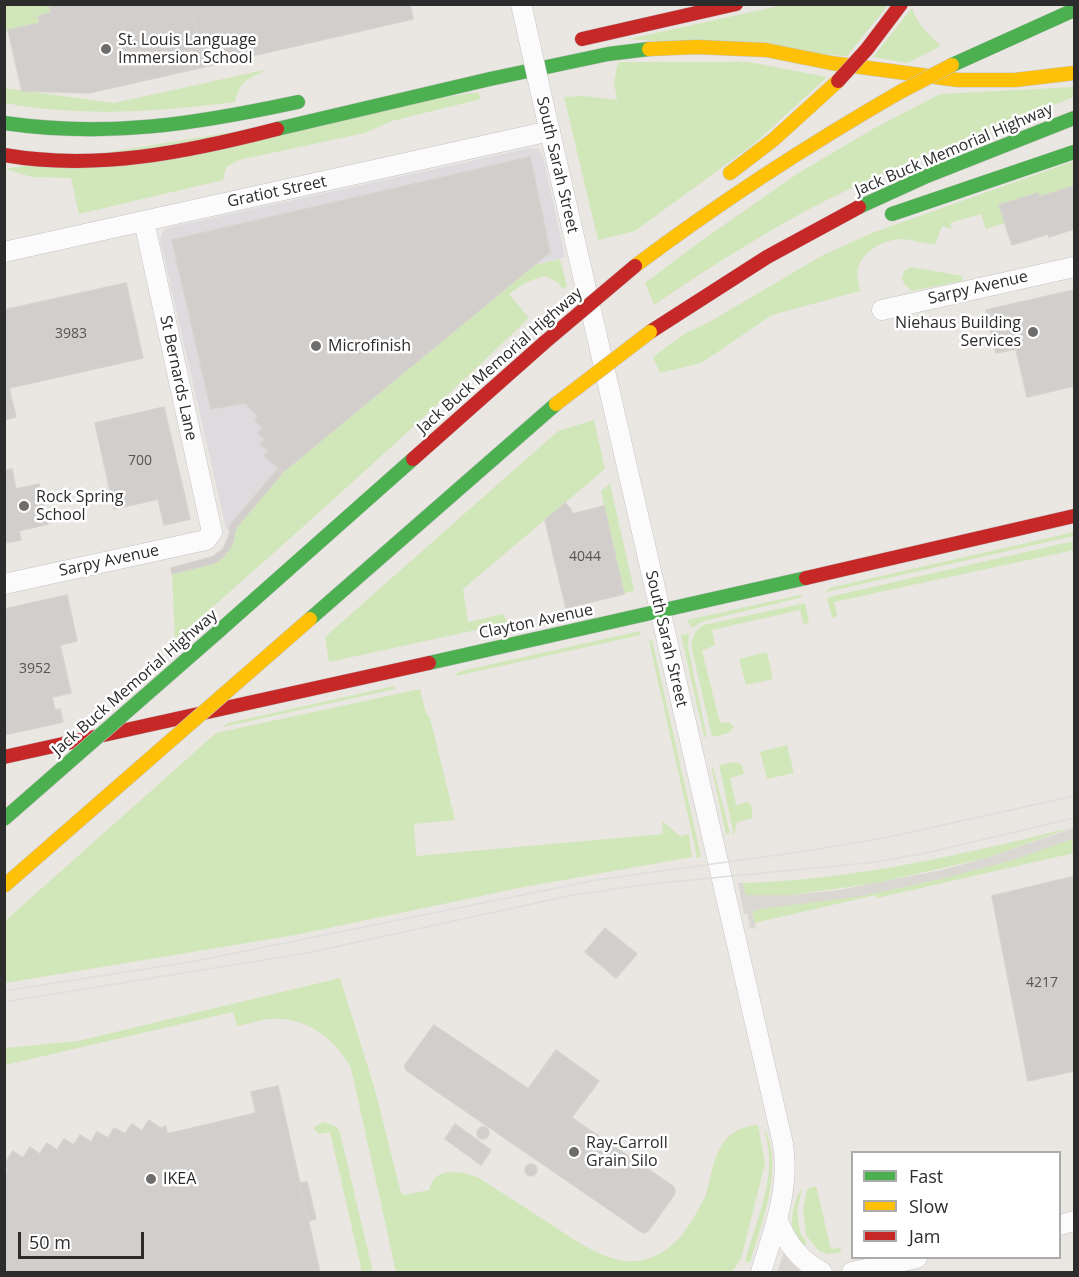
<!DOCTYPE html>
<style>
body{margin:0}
#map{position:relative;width:1079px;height:1277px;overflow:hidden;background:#eae6e2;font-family:"Open Sans",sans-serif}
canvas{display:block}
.frame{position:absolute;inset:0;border:6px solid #2c2c2c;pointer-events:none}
.legend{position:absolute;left:851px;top:1151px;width:210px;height:108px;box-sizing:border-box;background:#fff;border:2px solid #ababab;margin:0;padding:8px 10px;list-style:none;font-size:18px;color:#2c2c2c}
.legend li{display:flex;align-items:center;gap:12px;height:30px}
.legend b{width:30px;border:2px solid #ababab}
.scale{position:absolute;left:18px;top:1232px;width:126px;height:27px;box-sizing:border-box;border:3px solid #2c2c2c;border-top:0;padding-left:8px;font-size:18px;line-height:21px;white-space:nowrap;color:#2c2c2c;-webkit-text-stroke:4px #fff;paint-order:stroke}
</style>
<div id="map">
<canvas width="1079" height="1277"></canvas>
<div class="frame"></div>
<ul class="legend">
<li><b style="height:8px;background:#4caf50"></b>Fast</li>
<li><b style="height:8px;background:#ffc107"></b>Slow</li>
<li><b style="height:8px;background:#c62828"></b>Jam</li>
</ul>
<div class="scale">50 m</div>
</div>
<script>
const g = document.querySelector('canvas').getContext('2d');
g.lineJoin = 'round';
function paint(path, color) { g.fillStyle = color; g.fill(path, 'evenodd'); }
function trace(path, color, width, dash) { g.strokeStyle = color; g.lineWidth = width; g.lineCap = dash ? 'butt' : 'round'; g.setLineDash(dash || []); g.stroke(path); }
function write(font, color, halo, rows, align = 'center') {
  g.font = font + ' "Open Sans",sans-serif'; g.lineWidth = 5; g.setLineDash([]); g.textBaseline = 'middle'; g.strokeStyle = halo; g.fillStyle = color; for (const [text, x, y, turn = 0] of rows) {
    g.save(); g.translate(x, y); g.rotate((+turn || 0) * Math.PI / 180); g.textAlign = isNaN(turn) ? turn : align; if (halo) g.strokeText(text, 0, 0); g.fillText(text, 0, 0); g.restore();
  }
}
paint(new Path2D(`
 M530,148l8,1 5,8 22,100 -31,8 -251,207 -47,56 -1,13 -9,-13 -66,-289 3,-8 4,-3z`), '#dddbdd');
paint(new Path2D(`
 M4,5h45l2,8 -13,3 2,7 -35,8z
 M783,5h105l-41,51 -218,-17z
 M912,8c4,15 18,28 29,38l-34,17 -34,-6z
 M618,62h131l78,15 -73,67 -119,87 -37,9 -34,-143 20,-1 33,4 -3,-18z
 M269,69c-19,9 -29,10 -34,33 -77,10 -154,15 -230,1l-1,-15 110,15z
 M1074,87v10c-72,28 -145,55 -216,88 -72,33 -139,76 -204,120l-9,-22 53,-40 102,-71 73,-43 67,-35z
 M478,92l3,7 -89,22 -27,12 -126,27 -13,7 -3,13 -144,34 -8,-36 -39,-1 -27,-8z
 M1074,161v25l-35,11 -2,-4 -38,12 6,18 -19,6 -5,-15 -31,9 2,6 -10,-3 -7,19c-10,-2 -22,-5 -32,-6 -18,0 -40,11 -45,29 -2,8 1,16 2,23l-88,24 -71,48 -41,10 -7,-16 31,-23 27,-13 112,-66 49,-22z
 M560,259l7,27 -4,3 -5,-6 -12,-7c-15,3 -25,9 -37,18l20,24c-116,111 -234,217 -354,322l-3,-66 42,-11 8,-5 10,-12 4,-18 47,-56 251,-207z
 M911,267l51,9v5l-50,10 -7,-6 -3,-6 2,-8z
 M594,420l11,49 -142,120 5,33 35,-8 5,9 -179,39 -4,-25 233,-206z
 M610,484l24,106 -10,4 -23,-103z
 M1074,532v4l-248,56 3,-4z
 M1074,541v9l-240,52 3,13 -3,3 -2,-1 -5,-19 6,-2z
 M800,595l3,2 -99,24 -12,7 -5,-8z
 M805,603l4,19 -2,2 -4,-1 -3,-13 -88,20 3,15 -13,6 18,72 9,-1 5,5 -6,6 -16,4 -20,-88c-1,-10 2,-19 12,-24z
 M640,631l1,4 -185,41 1,-3 4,-2z
 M689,634l-1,13 19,91 -3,-2 -23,-101z
 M652,640l49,217 -4,1 -2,-11 -46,-206z
 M767,652l6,27 -27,6 -7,-26z
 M394,686l1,3 -172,38 5,-4z
 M420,689l6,24 4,5 25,102 -41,4 2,32 247,-22 -1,-13 18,15 9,-2 3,23 -168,30 -229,48 -290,48v-62l211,-188z
 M787,745l7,28 -27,6 -7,-27z
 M735,762l7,3 2,9 -14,4 6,27 12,-3 3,3 2,13 -16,4 -3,14 -15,-71z
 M713,767l17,66 -4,1 -14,-64z
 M1074,827l-88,31 -109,25 -86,12h-46l-3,-12c115,-3 222,-29 332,-56z
 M1072,839l2,14 -197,45 -1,-3 -122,28 -2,-12 8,-2c34,-8 70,-7 104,-14 71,-13 140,-32 208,-56z
 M340,978l35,112 26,103 3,2 25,-5c2,-4 3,-10 7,-13 11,-9 31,-4 43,1 25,16 51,33 76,49 20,13 38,26 60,32 36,10 64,-14 80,-44 4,-7 8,-13 11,-20 9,-32 10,-67 52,-70l7,39 -24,95 -9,13h-336l-45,-204c-16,-30 -46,-52 -81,-49 -11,1 -23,5 -33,7l-4,-14 -228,53v-17l73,-7z
 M325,1122l12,5 3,6 33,139h-11l-32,-140 -11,2 -5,-5 1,-3z
 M764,1128c21,38 -3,96 -14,135l-5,-2c9,-32 26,-72 24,-105 0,-9 -3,-18 -5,-28z
 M816,1186l15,63 9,-1 2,4 -14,2 -9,-3 -13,-16 -3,-26 4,-20z
 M802,1189l-5,22 3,21 7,11 -6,5c-3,-5 -6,-10 -8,-14 -3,-12 1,-37 9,-45z`), '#d1e7b9');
paint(new Path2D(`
 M1074,828v18l-2,-7 -59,21 -64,17 -86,19 -103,13 -8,3 4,17 -9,-2 3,-1 -3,-13 -3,1 -6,-31h4l4,12h45l48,-5 103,-20 44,-12z
 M784,1252l17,17 -2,2 -22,1z`), '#dad6d2');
const building = new Path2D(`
 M49,4h141l14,63 -115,26 -67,-2 -14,-61 32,-7 -2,-7 13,-3z
 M190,4h220l3,15 -209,48z
 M530,157l20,95 -267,220 -19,-16 5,-5 -9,-7 5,-4 -7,-7 5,-5 -8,-7 3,-5 -13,-13 -34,6 -39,-169z
 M1074,186v43l-25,8 -1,-3 -36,11 -13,-40 39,-12 1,4z
 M126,283l17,75 -134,30 7,29 -12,3v-110z
 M1074,290v96l-47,11 -11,-48 -20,4 -10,-43z
 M164,407l26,112 -26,6 -6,-26 -44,10 -19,-86z
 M279,468l4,4 -47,56 -4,18 -10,12 -7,5 -43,11 -1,-6 41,-11 11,-8 7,-16v-8z
 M12,469l4,20 23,-5 9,40 -29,7 2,9 -17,3v-73z
 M565,503l6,6 1,5 32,-8 20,88 -58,14 -21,-88z
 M67,595l10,46 -17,4 11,48 -19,4 3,13 5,-1 3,13 -59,13v-126z
 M1071,877h3v194l-46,10 -36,-185z
 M605,928l32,26 -21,24 -31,-26z
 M434,1025l239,161 2,4 -1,5 -25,35 -5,3 -4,-2 -233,-160 -2,-3v-3z
 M556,1050l43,31 -27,36 -43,-29z
 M278,1086l42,186h-316v-100l4,-1 -2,-9 7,-11 10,7 7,-11 10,7 7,-11 10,7 7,-11 10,6 6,-10 11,7 6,-10 11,6 6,-10 11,6 7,-10 10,7 7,-11 11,8 6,-2 1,8 89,-21 -5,-21z
 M455,1124l36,26 -10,15 -36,-26z
 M477 1133a6 6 0 1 1 12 0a6 6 0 1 1-12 0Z
 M525 1170a6 6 0 1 1 12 0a6 6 0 1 1-12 0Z
 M307,1182l9,37 -8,2 -9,-38z`);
paint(building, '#d1cecb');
trace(building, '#d5d2ce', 1.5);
const street = new Path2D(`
 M521,4l5,22
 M540,89l243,1055c7,45 -9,86 -22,128
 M4,252l546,-121
 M882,310l192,-43
 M4,584l202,-44 6,-8 -68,-311
 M778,1221c9,23 22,40 44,51
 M1060,1225l14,-4
 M852,1272l65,-14`);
const fast = new Path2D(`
 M952,65l122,-55
 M4,123c105,15 191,1 294,-21
 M277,129l213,-50 118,-25 41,-5
 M859,207l68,-31 147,-58
 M892,214l182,-62
 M310,619l246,-215
 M219,631l194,-172
 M429,663l377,-85`);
const slow = new Path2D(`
 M649,49l48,-2 69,3 65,13 127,17h57l59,-7
 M730,173l43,-33 65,-59
 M635,266c85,-64 173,-121 265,-174`);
const jam = new Path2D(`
 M582,39l154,-35
 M4,155c92,16 184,-3 273,-26
 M650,332l117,-75 92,-50
 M413,459l132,-117
 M806,578l268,-62
 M4,757l425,-94`);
trace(street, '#c4c3c3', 21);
trace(fast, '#c4c3c3', 15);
trace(slow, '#c4c3c3', 15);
trace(jam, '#c4c3c3', 15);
trace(street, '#fcfbfb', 20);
trace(fast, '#4caf50', 14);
trace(slow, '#ffc107', 14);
trace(jam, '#c62828', 14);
trace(new Path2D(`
 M4,991l192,-30 400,-81 210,-29 83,-14 185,-41
 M4,1002l303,-49 266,-58 77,-11 226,-22 50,-9 148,-35`), '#dededf', 1.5);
const streetBridge = new Path2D(`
 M526,26l14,63`);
const fastBridge = new Path2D(`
 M4,819l215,-188`);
const slowBridge = new Path2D(`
 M900,92l52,-27
 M556,404l94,-72
 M4,886l306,-267`);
const jamBridge = new Path2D(`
 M838,81l29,-32 34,-45
 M545,342l90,-76`);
trace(streetBridge, '#c4c3c3', 21, []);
trace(fastBridge, '#c6c4c2', 15, []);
trace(slowBridge, '#c6c4c2', 15, []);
trace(jamBridge, '#c6c4c2', 15, []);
trace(streetBridge, '#fcfbfb', 20);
trace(fastBridge, '#4caf50', 14);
trace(slowBridge, '#ffc107', 14);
trace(jamBridge, '#c62828', 14);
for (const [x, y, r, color] of [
 [106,49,6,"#6e6d6c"],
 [1033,332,6,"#6e6d6c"],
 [316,346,6,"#6e6d6c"],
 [24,506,6,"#6e6d6c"],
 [574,1152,6,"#6e6d6c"],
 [151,1179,6,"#6e6d6c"]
]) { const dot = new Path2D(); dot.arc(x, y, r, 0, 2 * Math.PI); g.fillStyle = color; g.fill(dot); trace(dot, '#fff', 2); }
write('14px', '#565554', null, [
 ["3983",71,334],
 ["700",140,461],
 ["4044",585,557],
 ["3952",35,669],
 ["4217",1042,983]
]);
write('16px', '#2c2c2c', '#fff', [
 ["St. Louis Language",118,40],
 ["Immersion School",118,58],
 ["Niehaus Building",1021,323,"right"],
 ["Services",1021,341,"right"],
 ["Microfinish",328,346],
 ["Rock Spring",36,497],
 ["School",36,515],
 ["Ray-Carroll",586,1143],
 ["Grain Silo",586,1161],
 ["IKEA",163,1179]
], 'left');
write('16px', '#2c2c2c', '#fff', [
 ["Jack Buck Memorial Highway",954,150,-23],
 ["South Sarah Street",557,165,77],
 ["Gratiot Street",277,192,-12],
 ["Sarpy Avenue",978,288,-13],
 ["Jack Buck Memorial Highway",500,361,-41],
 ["St Bernards Lane",178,378,78],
 ["Sarpy Avenue",109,561,-12],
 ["Clayton Avenue",536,622,-12],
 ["South Sarah Street",666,639,77],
 ["Jack Buck Memorial Highway",135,683,-41]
]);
</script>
